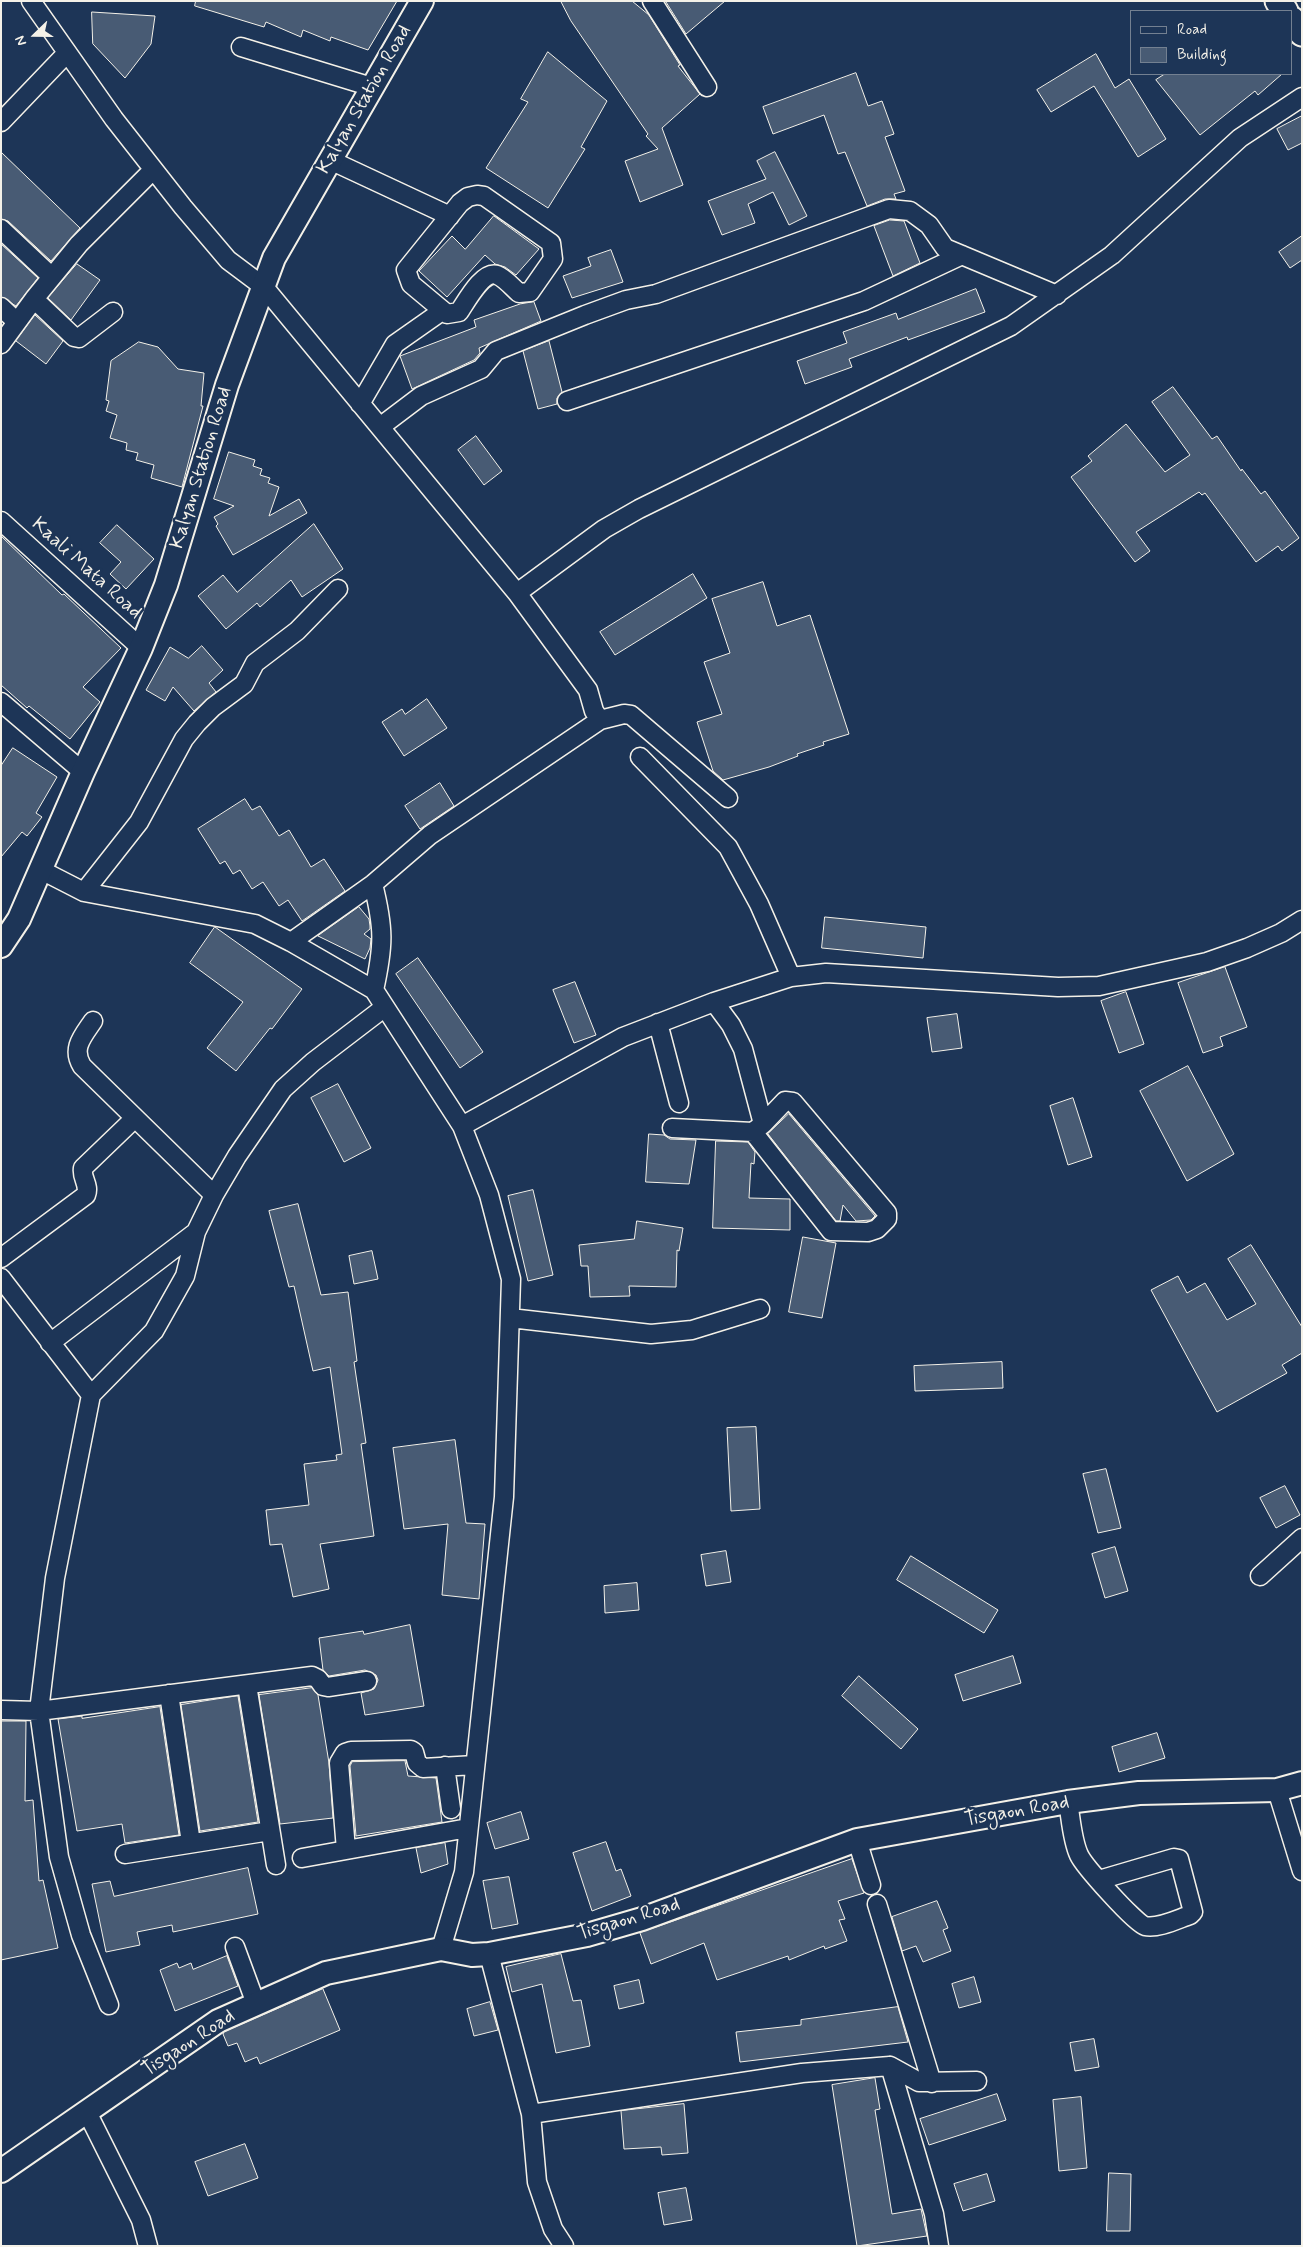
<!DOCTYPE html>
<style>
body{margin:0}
#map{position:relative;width:1303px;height:2247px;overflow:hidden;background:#1d3557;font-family:Mynerve,sans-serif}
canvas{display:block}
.frame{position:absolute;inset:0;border:2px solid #f4f1e8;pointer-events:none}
.legend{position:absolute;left:1130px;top:10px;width:162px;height:65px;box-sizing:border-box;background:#1d3557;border:1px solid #738091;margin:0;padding:6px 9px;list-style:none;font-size:15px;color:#f4f1e8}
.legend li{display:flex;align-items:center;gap:10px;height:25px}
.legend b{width:25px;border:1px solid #738091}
.north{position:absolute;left:10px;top:10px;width:50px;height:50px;-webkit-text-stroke:4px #1d3557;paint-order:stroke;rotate:248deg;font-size:14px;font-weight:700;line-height:20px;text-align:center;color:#f4f1e8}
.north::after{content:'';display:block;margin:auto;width:18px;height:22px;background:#f4f1e8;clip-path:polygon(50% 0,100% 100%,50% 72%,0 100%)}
</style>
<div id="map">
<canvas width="1303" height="2247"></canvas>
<div class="frame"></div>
<ul class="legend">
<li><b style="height:6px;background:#1d3557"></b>Road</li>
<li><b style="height:14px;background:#485b74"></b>Building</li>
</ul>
<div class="north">N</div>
</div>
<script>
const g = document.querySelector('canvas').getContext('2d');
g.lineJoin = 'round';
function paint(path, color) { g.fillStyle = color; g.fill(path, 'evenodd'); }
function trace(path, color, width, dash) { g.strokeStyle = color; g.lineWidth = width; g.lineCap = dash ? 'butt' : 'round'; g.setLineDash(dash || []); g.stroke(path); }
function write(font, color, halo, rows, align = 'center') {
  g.font = font + ' Mynerve,sans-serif'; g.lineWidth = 5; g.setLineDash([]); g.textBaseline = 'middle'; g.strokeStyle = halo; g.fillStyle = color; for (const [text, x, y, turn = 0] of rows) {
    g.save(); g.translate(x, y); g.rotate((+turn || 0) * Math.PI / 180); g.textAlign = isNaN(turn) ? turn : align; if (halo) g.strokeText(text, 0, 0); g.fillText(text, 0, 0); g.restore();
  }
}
const building = new Path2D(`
 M196,1h201l-29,49 -37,-13 -1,4 -27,-11 -2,7 -35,-15 -2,5 -69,-21z
 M561,1h71l17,14 31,50 -2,1 22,28 -38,34 21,57 -43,17 -15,-41 33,-12 -12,-13 2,-2 -77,-113z
 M667,1h58l-39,33 -20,-32z
 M92,12l63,4 -4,28 -26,34 -32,-34z
 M548,52l59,49 -26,46 4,2 -37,59 -62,-40 42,-66 -7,-3z
 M1096,54l19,34 14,-9 37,60 -28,18 -44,-71 -43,26 -14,-22z
 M856,73l12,33 14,-5 12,33 -9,3 20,54 -11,3 2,5h-11l-18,7 -22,-54 -7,2 -14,-39 -51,19 -10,-27z
 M1165,74h117l-24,21 -3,-4 -55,44 -44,-55z
 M1302,116v27l-14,7 -11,-21z
 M1,152l79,76 -29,33 -43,-40 -7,-2z
 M775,152l32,64 -18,9 -16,-33 -25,12 7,19 -33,12 -14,-34 58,-22 -9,-18z
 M494,216l45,33 -23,26 -11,-8 -10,-3 -10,-9 -38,42 -28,-26 33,-35 13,13z
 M890,220l14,1 16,42 -27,13 -19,-50z
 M1302,236v24l-12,8 -11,-16z
 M1,244l37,34 -22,28 -15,-9z
 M611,250l12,32 -51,16 -9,-22 28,-10 -3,-8z
 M77,264l23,16 -29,40 -23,-22z
 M976,289l9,23 -77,28 -1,-3 -58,22 3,8 -47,17 -8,-23 50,-18 -4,-11 53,-19 2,6z
 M534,302l7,19 -62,27 1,5 -6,7 -62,29 -12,-33 76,-29 -2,-7 46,-16z
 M35,315l28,26 -17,23 -30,-23z
 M549,341l13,51 -5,6v6l-19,5 -15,-58z
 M139,342l19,5 20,22 26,4 -3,33h2l-21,81 -31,-9 3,-13 -18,-5 2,-7 -12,-3 1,-7 -17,-5 7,-23 -11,-4 3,-10 -3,-1 5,-39z
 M1173,387l39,52 5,-3 24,35 1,-2 19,25 4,-3 34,47 -17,13 -4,-5 -22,16 -51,-69 -3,2 -3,-3 -63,40 14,19 -15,11 -64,-85 21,-16 -4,-5 38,-32 39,48 25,-17 -38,-53z
 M476,436l26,35 -18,14 -26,-35z
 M229,452l26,8 -2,6 9,3 -2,6 10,3 -2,5 11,4 -10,29 30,-17 8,14 -74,42 -17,-29 2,-2 -4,-7 20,-11 -20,-7z
 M314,524l29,45 -41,28 -11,-17 -31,27 -3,-4 -31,26 -28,-33 25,-21 14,17z
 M117,525l37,34 -28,30 -16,-15 11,-12 -21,-19z
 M1,536l61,59 2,-1 57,54 -38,39 17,15 -30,37 -41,-33 -2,2 -26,-23z
 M693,574l14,24 -92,57 -15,-23z
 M763,582l14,44 33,-11 39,119 -26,8 1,3 -27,9 1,2 -29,11 -46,13 -10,-9 -16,-49 25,-8 -18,-52 26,-9 -18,-54z
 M202,646l21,24 -14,13 7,9 -22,19 -21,-24 -8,14 -19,-11 24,-43 18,11z
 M427,699l20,29 -43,28 -22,-34 20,-13 3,5z
 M13,748l44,29 -21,36 6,4 -15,19 -5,-4 -21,25v-91z
 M440,783l14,23 -34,23 -15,-23z
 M245,799l7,11 8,-4 19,30 10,-6 22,37 13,-8 21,32 -43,30 -14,-21 -9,6 -16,-24 -11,7 -12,-19 -7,4 -8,-13 -5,3 -22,-35z
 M359,907l10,12 1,7v3l-6,5 7,5 -1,9 -5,11 -47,-23z
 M825,917l101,10 -3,31 -101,-10z
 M215,927l87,62 -30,40 -2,-1 -34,43 -29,-23 36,-46 -53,-39z
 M418,958l65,94 -23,16 -64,-94z
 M1225,967l22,60 -27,10 3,9 -20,7 -25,-70z
 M575,982l21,53 -22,8 -21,-53z
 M1126,992l18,52 -25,9 -18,-52z
 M957,1014l5,34 -30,4 -5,-34z
 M1188,1066l46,88 -47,27 -47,-90z
 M338,1084l33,64 -27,14 -33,-64z
 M1073,1098l19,59 -24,8 -18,-59z
 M789,1114l86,102 -4,4 -15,1 -13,-16 -3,16h-4l-68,-87z
 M649,1134l15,1 6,4 26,1 -7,44 -43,-2z
 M716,1141l32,1 7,10 -1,12 -3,-1 -2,35 41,1v31l-77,-2z
 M533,1190l20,85 -25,6 -20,-85z
 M298,1204l23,91 27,-3 9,69 -3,1 12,81 -5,1 13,92 -54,8 9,45 -36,8 -11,-53 -12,1 -4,-35 43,-5 -5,-41 33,-4 -1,-5 6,-1 -12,-87 -17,4 -19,-85 -5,1 -20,-76z
 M637,1221l46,7 -4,23 -2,-1 -1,37 -47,-1 1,10 -40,1 -2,-31h-7l-2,-21 55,-6z
 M803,1237l33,6 -14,75 -33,-6z
 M1251,1245l51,82v26l-20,12 5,8 -70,39 -66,-122 27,-14 9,17 18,-10 22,37 29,-16 -28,-45z
 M372,1251l6,28 -24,5 -5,-28z
 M1002,1362l1,26 -88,3 -1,-25z
 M756,1427l4,82 -29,2 -4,-83z
 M455,1440l11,83 19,1 -6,75 -37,-4 6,-71 -44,5 -11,-81z
 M1106,1469l15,59 -23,5 -15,-59z
 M1285,1486l15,29 -24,13 -16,-30z
 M1115,1547l13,44 -23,7 -13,-44z
 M726,1551l5,31 -25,4 -5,-31z
 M911,1556l87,54 -14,23 -87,-53z
 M637,1583l2,27 -34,3 -1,-27z
 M410,1625l14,81 -59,9 -4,-22 13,-4 4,-9 -2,-5 -11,-5 -36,6 -6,-6 -4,-32 44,-7 1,3z
 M1013,1656l8,27 -58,18 -8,-26z
 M859,1676l59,53 -17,20 -59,-53z
 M312,1688l6,7 11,68 4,55 -53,6 -21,-129z
 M238,1696l20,126 -58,9 -19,-126z
 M160,1707l19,128 -54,8 -3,-19 -45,7 -19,-112 24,-3v2z
 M1,1721h25l-1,80 8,-1 6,81 4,-1 15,68 -57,12z
 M1157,1733l8,25 -46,14 -7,-25z
 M405,1761l3,15 28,2 6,44 -86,14 -6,-70 2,-4z
 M521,1812l8,27 -34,10 -8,-26z
 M606,1842l10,29 5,-2 10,27 -39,15 -19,-58z
 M445,1843l3,21 -27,9 -5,-25z
 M852,1859l12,34 -26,8 7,18 -6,1 8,21 -22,8 -1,-3 -35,14 -1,-4 -71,24 -13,-37 -53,21 -11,-31z
 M248,1868l10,46 -85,18 -1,-7 -35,7 3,13 -34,7 -14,-68 18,-3 4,15z
 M509,1877l9,47 -26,5 -9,-48z
 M937,1901l11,27 -5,2 8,21 -28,11 -7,-16 -14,5 -10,-34z
 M561,1954l12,47 8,-1 9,46 -34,7 -14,-69 -30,8 -6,-25z
 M227,1956l11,30 -63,25 -15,-41 17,-7 2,5 12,-5 2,6z
 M974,1977l7,25 -22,6 -7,-24z
 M639,1980l5,23 -25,6 -5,-23z
 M323,1989l17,41 -80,34 -3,-7 -12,5 -8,-19 -9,3 -5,-12 1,-2z
 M490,2002l8,28 -24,6 -7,-27z
 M898,2007l10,35 -168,20 -4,-30 65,-7v-5z
 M1094,2039l5,28 -24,4 -5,-28z
 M875,2078l5,31 -5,1 17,104 29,-5 6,27 -70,10 -25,-161z
 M997,2094l9,26 -77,25 -9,-26z
 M1081,2097l6,71 -28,3 -6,-71z
 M684,2104l4,49 -26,2 -1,-8 -37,2 -3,-38z
 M245,2144l13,34 -50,18 -13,-34z
 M1109,2173l22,1 -1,57h-23z
 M987,2174l8,27 -32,10 -9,-27z
 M686,2188l6,32 -28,5 -6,-32z`);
paint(building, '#485b74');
trace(building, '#f4f1e8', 1);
const minor = new Path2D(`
 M31,1l83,118 69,88 45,53 36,27 253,306 71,97 6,21 6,9 -170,115 -57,49 -82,58
 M652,1l55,86
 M241,47l131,40
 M1,122l66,-69
 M330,160l120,56
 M477,195l7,1 67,47 2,16 -23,33 -11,1c-6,-5 -14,-15 -22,-18 -14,-5 -31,27 -38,37l-12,2 -36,-30 -5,-14 54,-67 8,-6z
 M1,229l51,48
 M34,299l40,38 5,1 34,-26
 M1,307l16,15
 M1,344l33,-45 45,-55 74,-74
 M567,401l297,-100 98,-46
 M360,404l35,-60 47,-33
 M380,427l41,-31 60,-27 15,-18 89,-36 41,-15 30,-6 233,-85 21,2 19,14 16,23 112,47
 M1,521l140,127
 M517,593l87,-64 35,-20 372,-183 101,-71 128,-117 62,-41
 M1,702l82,70
 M600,720l24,-6 7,1 97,83
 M640,757l88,90 31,57 32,73
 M41,870l43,22 171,32 36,18 83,48 88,136 161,-89 91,-35 77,-25 35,-4 232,14 41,-1 108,-24 40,-14 34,-15 21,-13
 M373,884c11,44 11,61 1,106
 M84,892l55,-70 45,-83 13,-16 16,-16 31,-23 11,-21 42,-32 41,-42
 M93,1021c-10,15 -22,27 -11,45l132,129
 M658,1023l21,80
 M672,1128l81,4 10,-8 -20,-75 -12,-24 -17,-23
 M753,1132l78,99 37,1 9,-3 10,-10v-6l-94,-111 -8,-1 -22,23
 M1,1258l85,-63c4,-10 -5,-17 -3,-27l52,-50
 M1,1278l90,117
 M510,1318l141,16 41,-4 68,-21
 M50,1343l146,-111
 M1260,1576l42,-38
 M247,1685l29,180
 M169,1694l22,149
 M1,1710l38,1 273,-35 6,3 5,7 5,1 39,-6
 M445,1766l6,43
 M1277,1790l25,81
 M1068,1802c3,17 4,38 11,53 5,11 56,68 66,71 13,3 33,-7 45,-11l3,-3 -14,-53 -5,-1 -75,22
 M857,1840l14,45
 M346,1850l-7,-87 6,-10 6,-2 60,-1 3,2 3,11 6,5 52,-3
 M125,1854l145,-23
 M302,1858l166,-30
 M877,1904l55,179
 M235,1947l21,57
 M441,1949l23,-77 40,-375 7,-218 -22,-84 -27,-69
 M489,1954l42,160 6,68 16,47 11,17
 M109,2005l-28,-70 -22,-78 -20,-146 16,-133 36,-183 63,-64 31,-55 11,-44 18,-37 23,-39 46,-67 30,-27 72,-55
 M890,2066l44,148 5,32
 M87,2112l54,108 7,26
 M531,2114l271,-41 88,-7 29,16 58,-1`);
const tertiary = new Path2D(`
 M1,946l18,-27 64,-147 58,-124 25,-63 61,-200 47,-127 148,-257
 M1,2171l217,-150 108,-48 115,-24 31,6 17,-1 98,-19 55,-16 215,-79 211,-38 71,-9 138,-3 25,-7`);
const secondary = new Path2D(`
 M1278,1l7,10
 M1292,20l10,13`);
trace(minor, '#f4f1e8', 21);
trace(tertiary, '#f4f1e8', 26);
trace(secondary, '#f4f1e8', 29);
trace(minor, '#1d3557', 18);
trace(tertiary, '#1d3557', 22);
trace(secondary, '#1d3557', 25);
write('20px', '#f4f1e8', '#1d3557', [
 ["Kalyan Station Road",365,100,-60],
 ["Kalyan Station Road",202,468,-73],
 ["Kaali Mata Road",86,569,42],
 ["Tisgaon Road",1017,1812,-10],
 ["Tisgaon Road",629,1920,-17],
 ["Tisgaon Road",189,2044,-33]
]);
</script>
